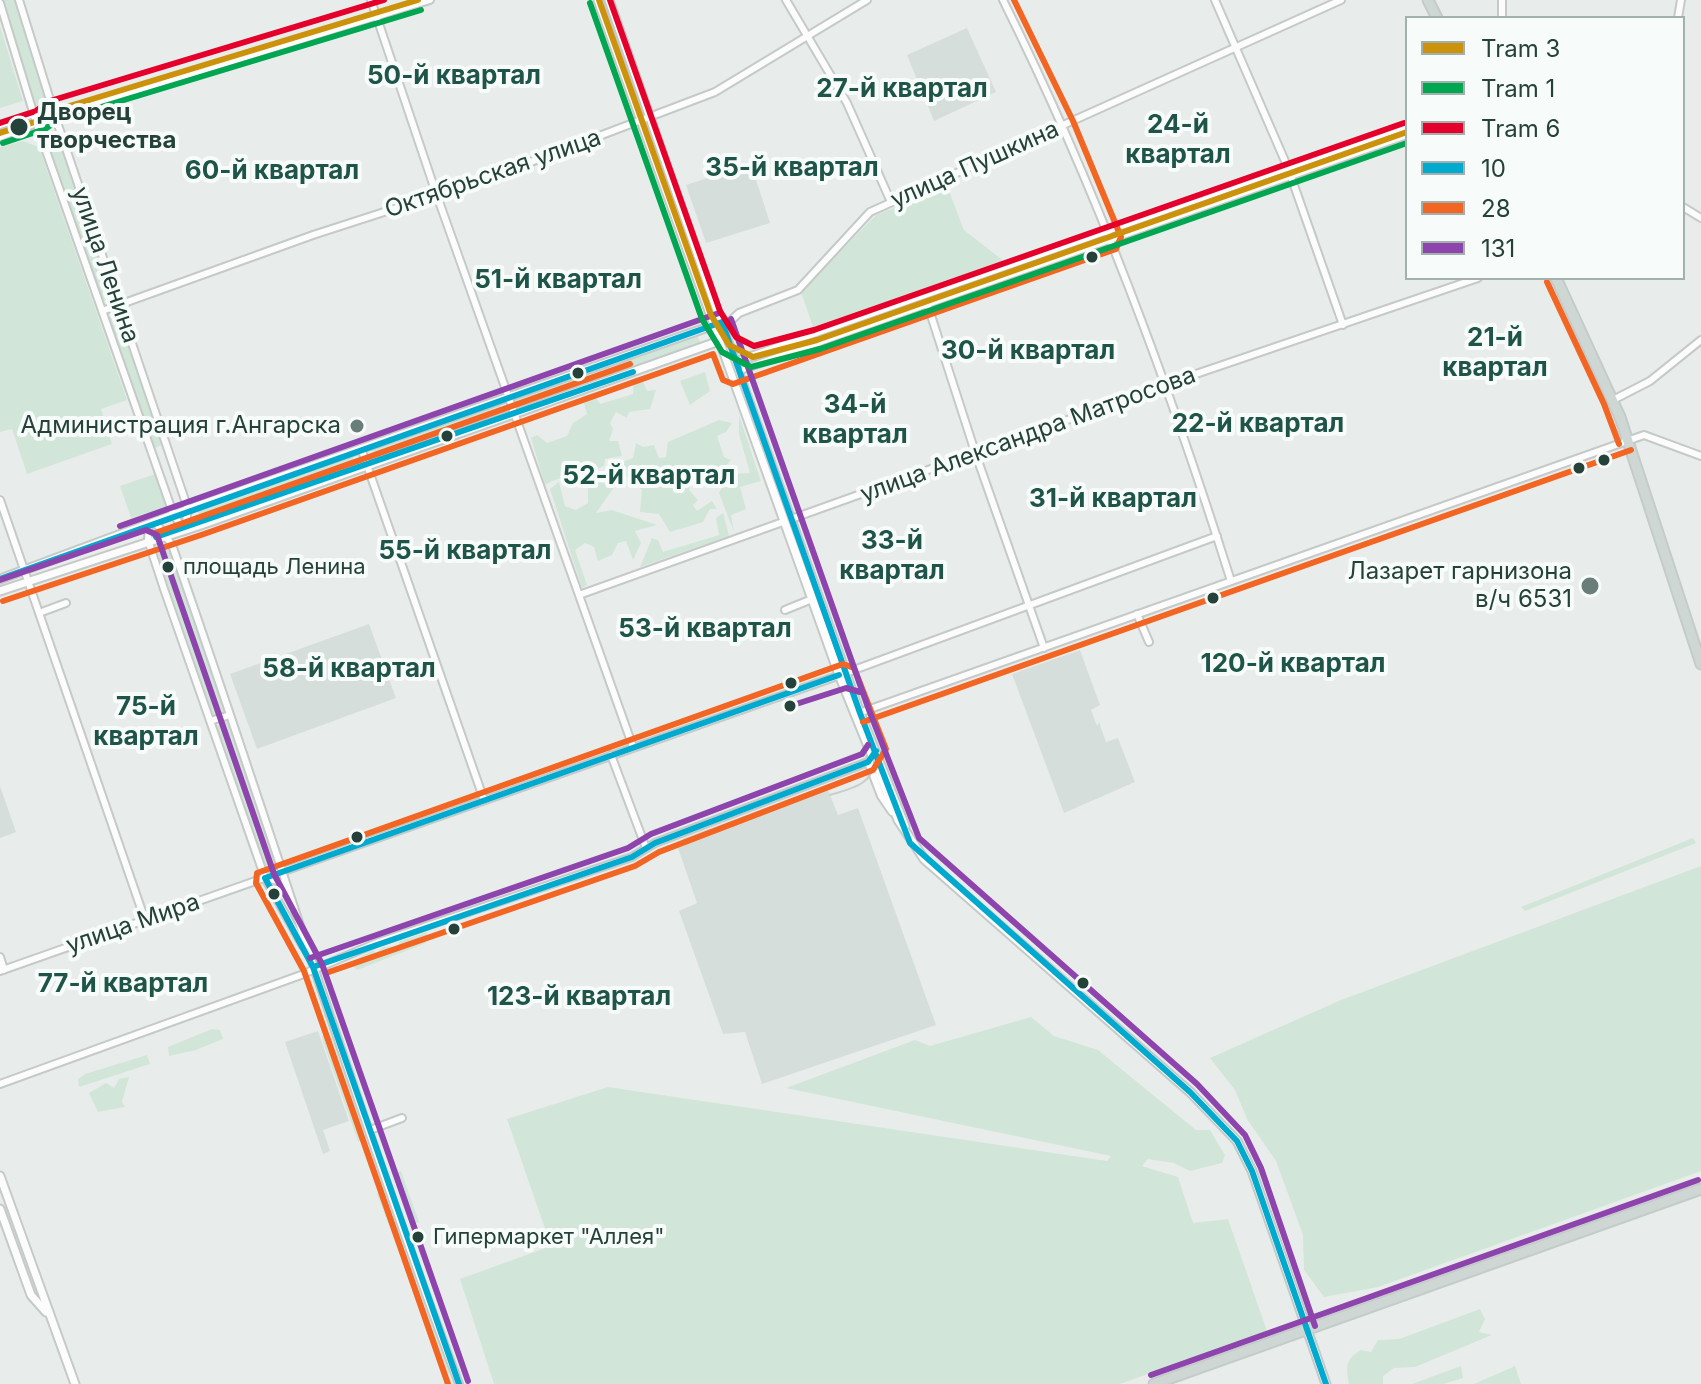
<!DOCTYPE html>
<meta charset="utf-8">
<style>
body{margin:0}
#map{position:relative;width:1701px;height:1384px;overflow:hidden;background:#e8edeb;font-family:Inter,sans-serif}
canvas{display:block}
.legend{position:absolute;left:1405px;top:16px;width:280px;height:264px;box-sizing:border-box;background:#f7fbf9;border:2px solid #a3b1ad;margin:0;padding:10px 14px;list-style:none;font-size:24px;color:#24423a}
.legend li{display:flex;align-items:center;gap:16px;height:40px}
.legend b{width:40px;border:2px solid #a3b1ad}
</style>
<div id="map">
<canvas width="1701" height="1384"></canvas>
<ul class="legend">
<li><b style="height:10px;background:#cd920c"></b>Tram 3</li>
<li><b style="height:10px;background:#00a651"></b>Tram 1</li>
<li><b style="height:10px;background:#e4002b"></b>Tram 6</li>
<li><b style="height:10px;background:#00a9ce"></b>10</li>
<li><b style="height:10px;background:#f26522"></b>28</li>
<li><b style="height:10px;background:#8e44ad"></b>131</li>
</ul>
</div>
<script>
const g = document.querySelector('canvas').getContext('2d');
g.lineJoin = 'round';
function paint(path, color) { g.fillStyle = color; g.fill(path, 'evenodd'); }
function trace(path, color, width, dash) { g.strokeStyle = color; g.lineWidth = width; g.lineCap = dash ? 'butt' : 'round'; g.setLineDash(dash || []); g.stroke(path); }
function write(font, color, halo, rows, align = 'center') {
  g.font = font + ' Inter,sans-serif'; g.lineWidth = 8; g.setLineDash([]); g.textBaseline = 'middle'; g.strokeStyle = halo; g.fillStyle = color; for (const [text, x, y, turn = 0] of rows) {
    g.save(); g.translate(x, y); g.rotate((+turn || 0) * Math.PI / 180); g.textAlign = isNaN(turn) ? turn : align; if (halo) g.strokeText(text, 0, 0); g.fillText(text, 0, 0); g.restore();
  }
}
paint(new Path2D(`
 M967,28l29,64 -62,29 -27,-66z
 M751,164l19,59 -64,20 -20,-58z
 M369,624l27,74 -139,51 -27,-75z
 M1080,650l20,55 -9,5 6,16 2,-4 7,20 12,-4 17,44 -71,31 -52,-139z
 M826,785l12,30 20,-7 78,217 -174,59 -17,-52 -22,2 -44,-123 18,-8 -19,-55 6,-2 -2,-7z
 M0,786l16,46 -16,6z
 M318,1031l31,90 -26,9 7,21 -7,3 -38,-112z`), '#d6dedb');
paint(new Path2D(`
 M3,0h13l32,104 -13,5z
 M0,26l23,75 -23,7z
 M58,134l54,164 -9,3 -57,-163z
 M23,141l16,6 88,253 -26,9 11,35 -85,30 -15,-45 -12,3v-285z
 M947,186l17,44 41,32 -192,65 -12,-35 75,-77z
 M118,314l45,131 -9,3 -45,-131z
 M696,333l5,11 -184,65 -3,-12z
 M705,372l5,19 -20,14 -10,-24z
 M641,377l6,14 9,-1 -6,19 -21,3 -2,6 -11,-6 -6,11 3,6 -4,12h9l4,15 -17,3 -1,7c-19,9 -42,8 -59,19l-14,-47 6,-3 10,8 20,-7 6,-13 14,-9 -5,-18 11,-3 7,11 33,-10 1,-16z
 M500,404l4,11 -128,44 -4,-10z
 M739,415l22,66 -21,6 6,22 -15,6 3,17 -15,-39 11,-19 20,-1 -11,-39z
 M719,420l13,3 -6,9 -9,4 7,21 7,3 -5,6 -10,1 -2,8 -21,4 -4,11 9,10 -5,5 4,6 15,-10 5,8h-7l-7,13 -33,10 -11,-18 -19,-2 2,-22 -18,-16 -2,-12 11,-4 3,-15 7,4 11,-2 5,13 7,-1 2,-15z
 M352,455l4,12 -154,54 -5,-12z
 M155,474l11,33 -35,11 -11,-32z
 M594,481l21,5 -19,27 16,-3 45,15 -22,6 6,12 -8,17 -7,-19 -8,2 -6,12 -14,6 -4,-14 -9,-4 -10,7 12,35 -5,3 -32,-99 9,-7 6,24 11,4 12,-7v-19z
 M723,513l6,23 -89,31 12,-29 6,2 5,12 56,-17 -3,-17z
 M169,549l56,163 -13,4 -56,-163z
 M228,721l50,141 -13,5 -49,-141z
 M1693,838l3,5 -171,68 -4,-4z
 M1701,866v305l-323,116 -54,10 -20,-27 -1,-35 -27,-74 -29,-42 -12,-29 -25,-32 131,-58z
 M427,932l-1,11 -69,27 -4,-4v-5l20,-11 3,3 7,-6 15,-1 2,-5z
 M1031,1017l23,19 44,14 98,80h14l15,25 -3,8 -32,8 -16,-8 -26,-4 -6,7 36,11 15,46 35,-4 39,112 -147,53h-626l-34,-105 91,-33 -44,-127 101,-32 499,74 4,-5 -325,-68 129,-48 15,6z
 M212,1029l8,1 3,9 -27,11 -27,6 -1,-9z
 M326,1034l5,2 36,101 -5,4h-4l-35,-99 -1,-6z
 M147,1055l3,9 -71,23 -1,-8 7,-5z
 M129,1077l-7,25 3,5 -27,5 -9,-19 17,-10 8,5 5,-9z
 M401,1171l18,51 -5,2 -20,-51z
 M381,1189l20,48 -5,7 -19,-50z
 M405,1250l44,120v6l-5,-1 -4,-8 -39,-109z
 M1480,1309l5,10 -6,13 13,3 -77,32 -21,1 -11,8v8h-34c-3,-17 -4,-25 12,-34l10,2 7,-12 21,-1z
 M1461,1366l2,12 -20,6h-31z
 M1515,1366l6,18h-47z`), '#d1e6d8');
const minor = new Path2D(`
 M19,0l36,116 133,393 -3,20
 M371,0l65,193 197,554
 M786,0l61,103 44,99
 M1003,0c93,187 165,382 228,581
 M1215,0l73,168 55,157
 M0,3l37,122 137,391 11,14
 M1502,18v-18
 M1678,18l3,-18
 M0,125l34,-11 21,2
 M0,137l55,-21 375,-116
 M1683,207l18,11
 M927,303l49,152 68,193
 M102,311l211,-76 173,-56 229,-87 152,-92
 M724,327l15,-14 59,-23 72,-78 471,-212
 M728,364l679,-238
 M735,372l672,-237
 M1613,400l37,-19 51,-41
 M361,448l123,352
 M0,500l145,420
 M156,523l16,22c98,279 183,562 287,839
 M149,526l-1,14 16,49 101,289 38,68
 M579,595l614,-220 285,-97
 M785,610l27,-11
 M39,613l27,-10
 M1137,614l12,28
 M856,714l788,-279 57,21
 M210,721l20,-6
 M611,755l35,93
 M868,762l13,34 11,16
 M269,878l12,5 7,13
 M0,957l4,13
 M0,971l843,-297 374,-138
 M0,1084l301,-109 78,-33 253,-85 23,-14 213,-81 5,-8
 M370,1130l32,-12`);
const tertiary = new Path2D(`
 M598,0l241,675 59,145 26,39 266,233 47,49 15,30 74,213
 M609,0l134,385 117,328 45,113
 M0,579l194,-72 523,-183
 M0,591l201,-66 521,-185
 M0,1176l75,208
 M0,1209l31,86 15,17`);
const primary = new Path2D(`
 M1428,0l9,18
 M1556,278l64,139 81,247
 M1154,1384l547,-195`);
trace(minor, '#c5cac8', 10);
trace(tertiary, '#c5cac8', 11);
trace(primary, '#c3ccc9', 13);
trace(minor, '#fcfcfc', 6);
trace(tertiary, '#fcfcfc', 7);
trace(primary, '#cfd7d5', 9);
trace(new Path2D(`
 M721,333l153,422c2,29 -20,33 -44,40
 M739,382l2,-15 21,-12`), '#c9cdcc', 2);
trace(new Path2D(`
 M722,322l138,391 50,130 280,249 47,49 15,30 74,213
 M156,537l477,-165
 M0,579l722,-257
 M313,967l319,-110 23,-14 213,-81 8,-11
 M459,1384l-146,-417 -48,-89 574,-203`), '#00a9ce', 6);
trace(new Path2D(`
 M1547,282l57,122 15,40
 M155,533l475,-169
 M3,601l201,-67 509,-180 10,26 10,4 383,-135 5,-12 -48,-116 -59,-121
 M863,722l768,-272
 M326,973l309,-107 24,-14 214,-82 13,-21 -32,-81 -11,-4 -586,209 -1,10 48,88 144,413`), '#f26522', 6);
trace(new Path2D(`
 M731,319l138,391 50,128 278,246 48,51 16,33 54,158
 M120,526l599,-213
 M0,580l146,-50 11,5 117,339 48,90 146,417
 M790,706l56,-18 14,4
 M310,958l318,-110 23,-14 211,-80 6,-9
 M1151,1375l547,-195`), '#8e44ad', 6);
trace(new Path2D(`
 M599,0l112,315 18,30 24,12 64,-17 590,-208
 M0,133l41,-13 12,-9 365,-111`), '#cd920c', 6);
trace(new Path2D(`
 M590,3l112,316 20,33 29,15 69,-18 587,-206
 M3,143l42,-14 13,-9 363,-110`), '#00a651', 6);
trace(new Path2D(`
 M610,0l110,311 16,26 18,9 60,-16 590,-207
 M0,123l36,-12 14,-10 334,-101`), '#e4002b', 6);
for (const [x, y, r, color] of [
 [19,127,10,"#24423a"],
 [1092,257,7,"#24423a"],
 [578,373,7,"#24423a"],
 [357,426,8,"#697e78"],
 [447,436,7,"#24423a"],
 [1604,460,7,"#24423a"],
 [1579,468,7,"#24423a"],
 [168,567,7,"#24423a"],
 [1590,586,10,"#697e78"],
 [1213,598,7,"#24423a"],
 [791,683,7,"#24423a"],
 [790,706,7,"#24423a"],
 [357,837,7,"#24423a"],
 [274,894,7,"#24423a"],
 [454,929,7,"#24423a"],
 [1083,983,7,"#24423a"],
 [418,1237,7,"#24423a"]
]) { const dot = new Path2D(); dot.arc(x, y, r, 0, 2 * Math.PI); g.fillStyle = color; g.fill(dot); trace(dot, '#f7fbf9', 3); }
write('22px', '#24423a', '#f7fbf9', [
 ["площадь Ленина",183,567],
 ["Гипермаркет \"Аллея\"",433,1237]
], 'left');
write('bold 24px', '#24423a', '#f7fbf9', [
 ["Дворец",37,113],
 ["творчества",37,141]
], 'left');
write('24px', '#24423a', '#f7fbf9', [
 ["улица Пушкина",975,165,-24],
 ["Октябрьская улица",493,174,-19],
 ["улица Ленина",105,265,71],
 ["улица Александра Матросова",1028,435,-20],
 ["улица Мира",133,924,-19]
]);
write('24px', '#24423a', '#f7fbf9', [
 ["Администрация г.Ангарска",341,426],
 ["Лазарет гарнизона",1572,572],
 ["в/ч 6531",1572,600]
], 'right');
write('bold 26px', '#1f5548', '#f7fbf9', [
 ["50-й квартал",454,76],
 ["27-й квартал",902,89],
 ["24-й",1178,125],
 ["квартал",1178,155],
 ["35-й квартал",792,168],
 ["60-й квартал",272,171],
 ["51-й квартал",558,280],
 ["21-й",1495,338],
 ["квартал",1495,368],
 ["30-й квартал",1028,351],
 ["34-й",855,405],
 ["квартал",855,435],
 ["22-й квартал",1258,424],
 ["52-й квартал",649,476],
 ["31-й квартал",1113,499],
 ["33-й",892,541],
 ["квартал",892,571],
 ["55-й квартал",465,551],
 ["53-й квартал",705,629],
 ["120-й квартал",1293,664],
 ["58-й квартал",349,669],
 ["75-й",146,707],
 ["квартал",146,737],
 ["77-й квартал",123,984],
 ["123-й квартал",579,997]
]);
</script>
